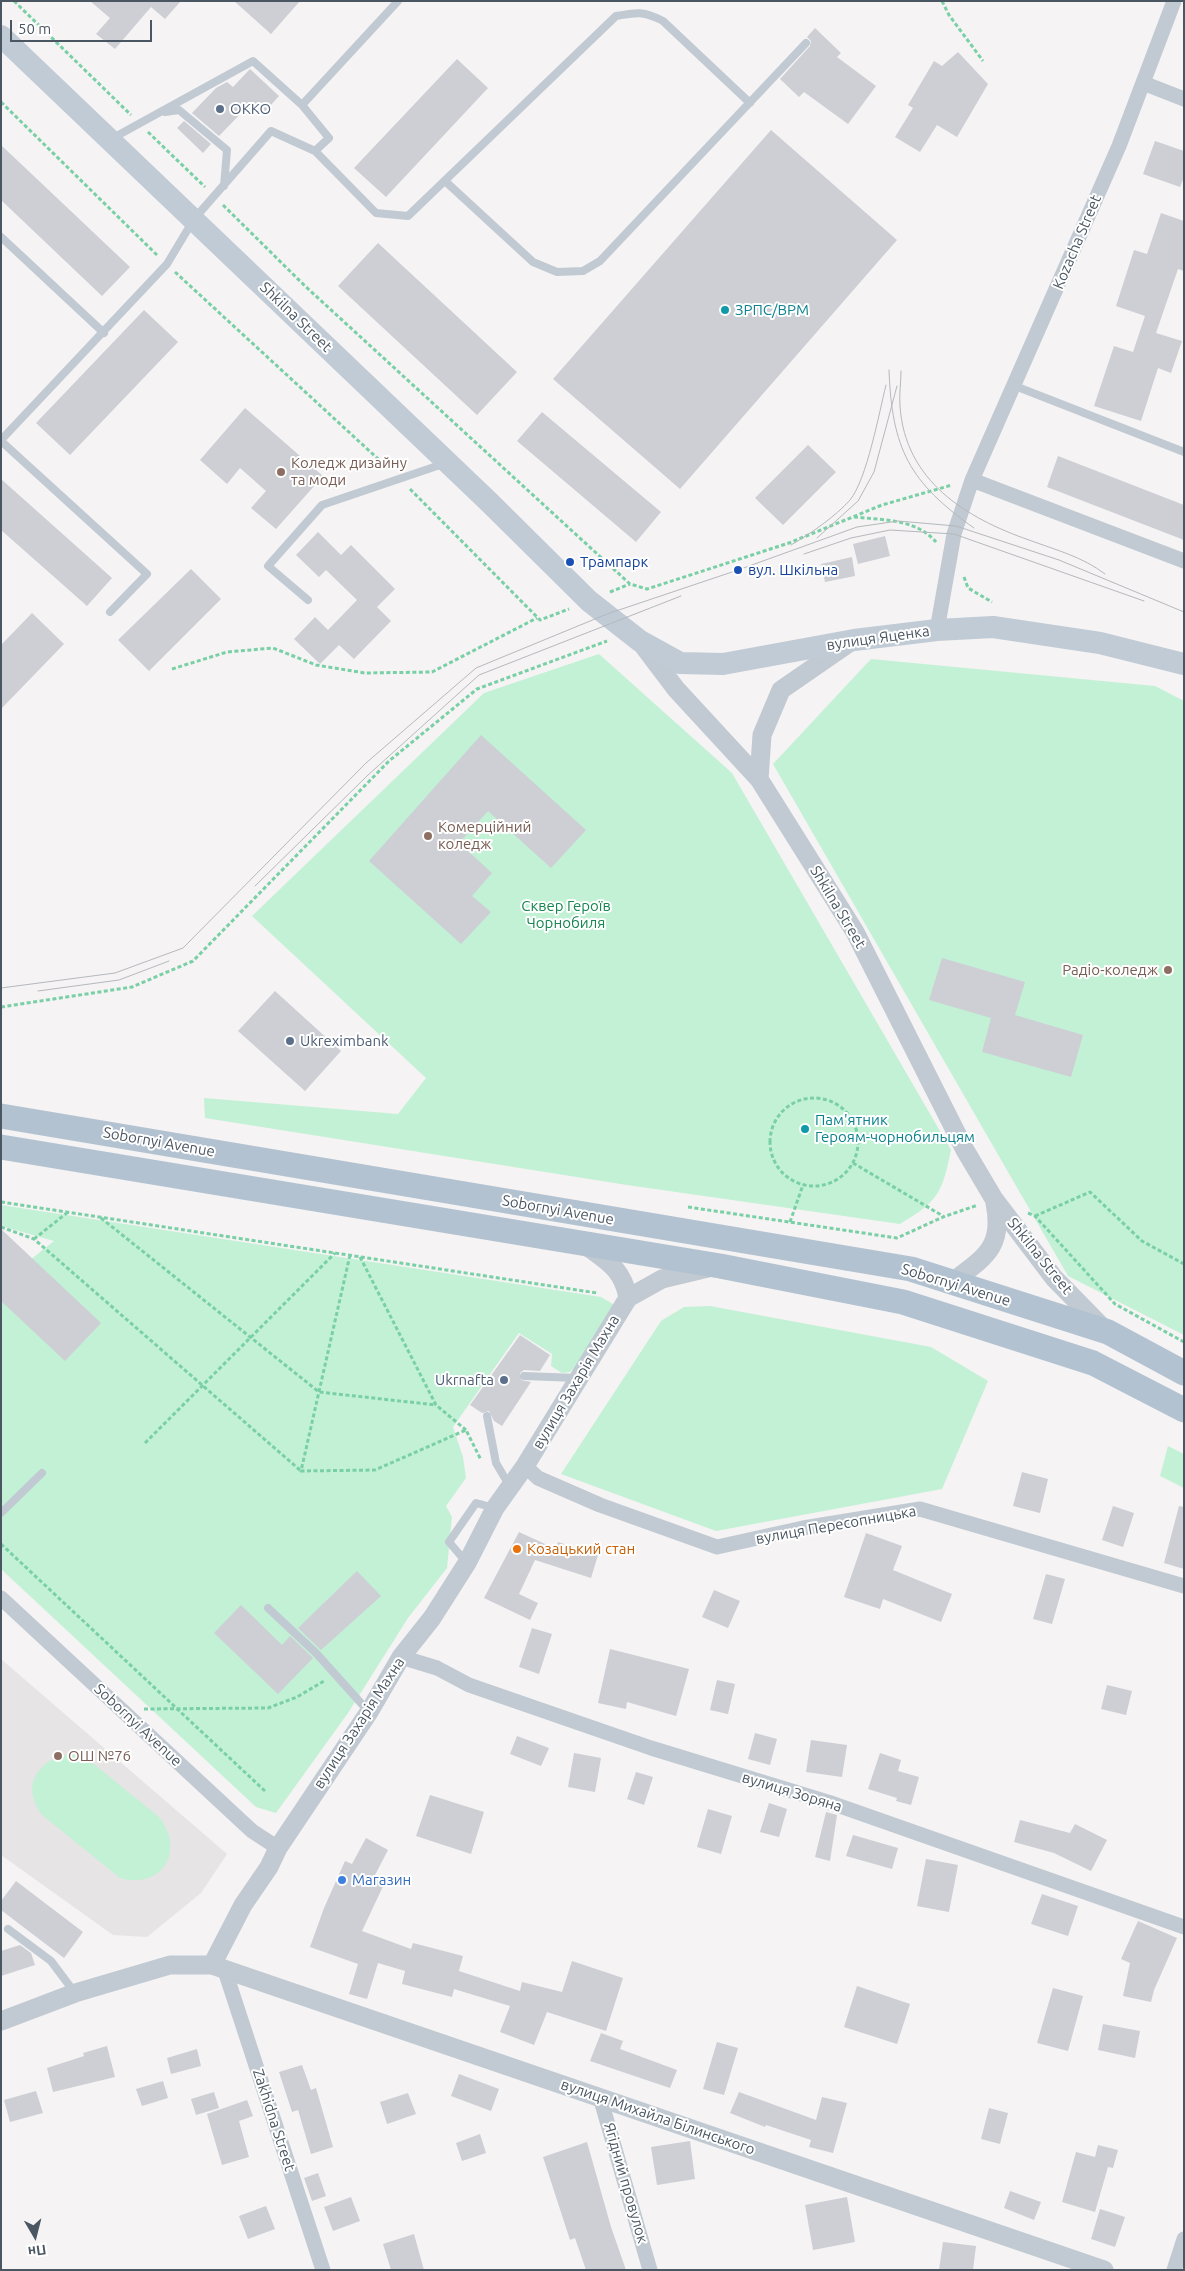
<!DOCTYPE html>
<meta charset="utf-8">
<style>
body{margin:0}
#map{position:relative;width:1185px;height:2271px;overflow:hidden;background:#f5f3f3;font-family:Ubuntu,sans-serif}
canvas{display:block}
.frame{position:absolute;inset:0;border:2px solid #4a5661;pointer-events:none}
.north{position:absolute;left:10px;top:2211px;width:50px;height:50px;-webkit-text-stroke:4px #fff;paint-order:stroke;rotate:172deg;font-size:14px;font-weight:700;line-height:20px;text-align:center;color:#4a5661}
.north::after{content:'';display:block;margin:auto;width:18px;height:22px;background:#4a5661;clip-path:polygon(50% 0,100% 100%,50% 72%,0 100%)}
.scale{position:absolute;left:10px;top:20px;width:142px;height:22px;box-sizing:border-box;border:2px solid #4a5661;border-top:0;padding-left:6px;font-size:15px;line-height:18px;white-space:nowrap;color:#4a5661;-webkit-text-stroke:4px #fff;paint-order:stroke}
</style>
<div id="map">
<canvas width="1185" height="2271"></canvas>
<div class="frame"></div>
<div class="north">Пн</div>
<div class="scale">50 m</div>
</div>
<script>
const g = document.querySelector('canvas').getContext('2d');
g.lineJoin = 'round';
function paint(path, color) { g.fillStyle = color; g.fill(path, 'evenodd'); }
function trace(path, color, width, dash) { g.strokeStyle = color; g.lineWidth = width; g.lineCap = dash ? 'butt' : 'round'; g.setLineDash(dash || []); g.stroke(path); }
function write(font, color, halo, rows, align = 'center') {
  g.font = font + ' Ubuntu,sans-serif'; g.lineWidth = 4; g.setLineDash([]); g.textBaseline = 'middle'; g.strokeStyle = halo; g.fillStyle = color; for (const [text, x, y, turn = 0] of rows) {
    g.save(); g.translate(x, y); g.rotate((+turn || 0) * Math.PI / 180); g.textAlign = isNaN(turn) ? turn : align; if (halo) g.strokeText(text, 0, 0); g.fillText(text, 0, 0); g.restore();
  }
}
paint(new Path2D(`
 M1,1659l226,195 -26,39 -54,44 -34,-2 -112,-80z`), '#e6e4e5');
paint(new Path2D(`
 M599,654l133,119 219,377c-9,44 -13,51 -51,74l-273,-39 -422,-67 -1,-20 194,16 28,-36 -174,-162 232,-223z
 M871,659l284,27 29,15v634l-116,-59 -295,-512z
 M1,1205l600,92 12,7v11l-33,48 -10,9 -8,1 -11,-7 1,-12 -33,-21 -66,94 10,30 3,21 -20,28 6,11 -5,51 -39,50 -60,95 -72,100 -20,-6 -255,-238v-286l53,-42 -49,-14 -4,-3z
 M710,1306l221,41 57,34 -46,108 -226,42 -155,-57 100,-153 23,-14z
 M1168,1446l16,8v34l-24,-12z
 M61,1755h16l13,6 69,56c27,34 3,73 -39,61l-78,-63c-19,-26 -9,-48 19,-60z`), '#c3f1d5');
paint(new Path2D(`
 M90,1h91l-16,18 -14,-12 -36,42 -19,-15 14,-16z
 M234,1h66l-29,33z
 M815,28l26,25 -4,4 39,29 -28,38 -44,-32 -5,5 -19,-18 30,-33 1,-5 -4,-4z
 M958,52l30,32 -31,53 -20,-12 -17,27 -25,-15 18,-29 -5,-3 26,-44 8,5z
 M457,59l31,29 -102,109 -32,-29z
 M250,69l29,27 -17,19 -12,-11 -31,32 -27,-23 24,-25 11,-6 6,5z
 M184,121l27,23 -8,9 -26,-25z
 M771,130l126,110 -217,249 -127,-110z
 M1155,141l29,10v26l-4,10 -37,-13z
 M1,145l129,122 -28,29 -101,-96z
 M1161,213l23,8v50l-6,-2 -22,64 26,8 -11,32 -13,-5 -17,53 -47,-15 20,-60 19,6 12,-36 -29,-10 18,-56 13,4z
 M378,243l139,129 -40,43 -139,-129z
 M144,310l34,32 -108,113 -34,-32z
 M245,408l78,68 -47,53 -25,-21 15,-17 -26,-23 -13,16 -27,-24z
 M542,412l119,100 -25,30 -119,-101z
 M808,445l28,27 -53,53 -28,-27z
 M1058,456l126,49v35l-137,-53z
 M1,479l111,99 -25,28 -86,-76z
 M318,532l23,23 10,-10 44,44 -18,18 14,14 -37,38 -15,-14 -19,19 -26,-25 21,-22 13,13 29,-30 -31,-30 -7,7 -23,-22z
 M885,536l5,20 -32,8 -5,-20z
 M852,557l3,19 -30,6 -4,-18z
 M191,569l30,30 -72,72 -31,-31z
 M32,613l32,31 -63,65v-64z
 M481,735l105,95 -35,38 -63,-57 -29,32 33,30 -20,23 19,16 -30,32 -92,-83z
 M942,958l83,24 -10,33 68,20 -12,42 -89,-25 9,-34 -62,-18z
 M275,991l66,60 -36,40 -67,-60z
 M1,1229l100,94 -36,38 -64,-60z
 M520,1335l30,20 -10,16 -16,-1 -4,3 1,7 10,2 -29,44 -8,-5 -5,-10 -7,2 -12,-8z
 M1022,1472l26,7 -8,34 -27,-7z
 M1113,1506l21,7 -11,34 -21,-7z
 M1179,1506l5,1v62l-20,-6z
 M519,1532l37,17 2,-7 40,13 -7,23 -56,-18 -16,34 19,9 -8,17 -46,-22z
 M866,1533l36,13 -9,24 59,24 -11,28 -58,-23 -3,10 -36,-12z
 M357,1571l24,25 -60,54 -23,-22z
 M1046,1574l19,5 -13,45 -19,-5z
 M714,1590l26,11 -12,27 -26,-11z
 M241,1605l41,40 8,-9 23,22 -35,36 -64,-61z
 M532,1628l20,6 -13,40 -20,-7z
 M610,1649l79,20 -13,47 -49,-14 -1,7 -28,-6z
 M717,1680l18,4 -7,30 -18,-4z
 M1107,1685l25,6 -6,24 -25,-6z
 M755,1733l22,6 -7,26 -22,-6z
 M517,1736l32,12 -8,18 -31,-12z
 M811,1740l36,5 -5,32 -36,-5z
 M574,1753l27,5 -6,34 -27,-5z
 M880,1753l21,7 -3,11 21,6 -8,28 -15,-4 1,-3 -29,-9z
 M636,1772l17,5 -9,28 -17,-6z
 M430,1795l54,17 -13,42 -55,-18z
 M769,1803l18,6 -8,28 -19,-5z
 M708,1809l24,7 -11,38 -24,-7z
 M826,1812l11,3 -7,46 -15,-4z
 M1020,1820l50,13 5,-9 32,16 -16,31 -37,-18 -40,-11z
 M853,1835l45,13 -6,21 -46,-13z
 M366,1838l22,12 -13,25 11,5 -24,51 49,18 2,-6 50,13 -4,15 61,20 2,-9 40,10 10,-31 51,17 -17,53 -59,-19 -13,33 -34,-13 10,-26 -56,-17 -2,8 -50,-13 3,-13 -27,-8 -11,36 -18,-5 9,-30 -48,-17 14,-39 21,-47 7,3z
 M926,1859l32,6 -9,47 -32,-6z
 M16,1881l67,51 -19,26 -63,-48v-9z
 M1042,1894l36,12 -10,30 -37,-12z
 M1138,1921l39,17 -23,52 -3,12 -28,-6 7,-33 -9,-4z
 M20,1945l11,8 4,12 -34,11v-25z
 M857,1986l53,18 -13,40 -53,-17z
 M1053,1988l30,8 -15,55 -31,-8z
 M1103,2024l37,7 -5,27 -37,-8z
 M601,2033l22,8 -3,8 57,21 -7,18 -80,-27z
 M717,2042l21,6 -14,47 -21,-6z
 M107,2046l8,31 -62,15 -6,-24 37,-12 -1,-3z
 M197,2049l4,17 -30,8 -4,-16z
 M302,2065l9,25 5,-2 17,59 -22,7 -13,-44 -6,2 -13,-40z
 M459,2074l40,15 -8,22 -40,-15z
 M163,2081l5,17 -26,8 -6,-17z
 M36,2091l7,22 -33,9 -6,-22z
 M214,2092l5,16 -23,7 -5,-16z
 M739,2092l77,28 6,-23 25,6 -14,50 -24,-6 2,-7 -45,-15 -1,2 -35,-14z
 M408,2093l8,21 -29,10 -7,-22z
 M247,2100l6,16 -14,5 10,36 -27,8 -15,-51z
 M989,2108l19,5 -8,31 -19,-5z
 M480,2134l6,19 -24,8 -6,-18z
 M690,2141l5,38 -38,6 -6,-38z
 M587,2142l24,85 15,43h-40l-11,-32 -5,2 -27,-83z
 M1098,2145l20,5 -5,18 -5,-1 -13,45 -33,-10 14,-50 19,5z
 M318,2173l8,23 -14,5 -8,-23z
 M1010,2191l31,11 -7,18 -30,-12z
 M351,2197l9,24 -27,10 -9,-24z
 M847,2197l8,45 -42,8 -8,-45z
 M266,2206l9,23 -27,10 -9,-23z
 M1100,2209l25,8 -10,30 -24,-8z
 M414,2234l10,36h-33l-8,-26z
 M943,2242l33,4 -3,24h-34z`), '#cdcfd5');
trace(new Path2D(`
 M14,1l117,114
 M942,1l7,14 34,46
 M1,102l157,154
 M148,132l57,55
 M223,205l82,81 325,298 17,5 142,-46 93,-38 70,-20
 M175,272l214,197
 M410,489l130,131 29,-11
 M854,517c30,3 62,2 82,25
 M964,577l4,11 24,14
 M610,592l20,-8
 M172,669l55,-17 46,-4 43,17 49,8 67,-1 105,-54
 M1,1007l131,-20 61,-26 196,-200 88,-72 130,-48
 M770 1142a44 44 0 1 1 88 0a44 44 0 1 1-88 0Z
 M853,1163l90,53
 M1,1202l596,91
 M688,1207l209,31 46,-21 35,-12
 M1028,1213l7,3 80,88 69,38
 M1035,1216l55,-24 52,49 42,23
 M101,1218l218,174 117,13
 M790,1222l13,-37
 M1,1227l33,12 267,232
 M34,1239l34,-27
 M350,1255l-49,216 74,-1 91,-40 15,30
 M360,1257l76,148 30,25
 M145,1443l190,-190
 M1,1544l265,248
 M144,1709l124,-1 29,-11 27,-16`), '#7ad0a6', 3, [4, 2.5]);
trace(new Path2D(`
 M165,112l14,-2 48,40 -3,36
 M113,138l140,-77 49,44
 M315,151l61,62 32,3 208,-200c21,-4 28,-5 47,5l87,82
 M445,181l88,81 24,10 26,-1 17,-10 206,-218
 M1,237l103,96
 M1015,386l169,66
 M1,440l166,-176 27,-45 77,-88 44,20 14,-13 -27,-33 96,-104
 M1,441l146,133 -37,38
 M308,600l-40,-34 54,-61 121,-41
 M524,1376l53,2
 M487,1416l9,47 13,22
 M1,1513l41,-40
 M467,1563l-18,-21 27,-39 19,5
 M268,1608l48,45 53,59
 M8,1929l43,32 24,32`), '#c1cad2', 8);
trace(new Path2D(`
 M1143,83l41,16
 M972,480l212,81
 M937,630l17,-96 18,-54 147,-334 55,-145
 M525,1466l13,12 62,27 117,42 86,-19 117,-19 264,77
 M1,1598l251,233 26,17
 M401,1657l36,11 32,17 182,63 183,56 350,123
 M225,1971l98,299
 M600,2097l50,173
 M1174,2270l10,-31`), '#c1cad2', 15);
trace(new Path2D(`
 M642,644l34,45 83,90 96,153 110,218 29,49 60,79 51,52
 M759,779l3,-44 19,-45 71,-49
 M585,1245c22,16 38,24 43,53
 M952,1282c33,-25 52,-35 43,-79
 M212,1965l892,305
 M1,2021l74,-28 95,-28h42l31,-60 26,-38 9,-19 91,-136 32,-55 31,-39 35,-55 28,-55 30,-42 103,-168 34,-19 46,-11`), '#c1cad2', 19);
trace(new Path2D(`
 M1,36l488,466 100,99 51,40 40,22 43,1 131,-24 83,-10 56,-3 107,16 84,21`), '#c1cbd6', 22);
trace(new Path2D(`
 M1,1116l910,153 197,63 76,41
 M1,1147l719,119 183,36 190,61 91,47`), '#b3c2d1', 25);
trace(new Path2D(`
 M889,370c3,79 20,112 85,158
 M901,371c0,12 -2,24 -1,35 5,75 66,112 129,134 27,10 54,17 76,34
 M817,538l41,-37 16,-29 23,-86
 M791,545c19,-11 45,-29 59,-45 17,-21 29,-87 36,-115
 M804,554l47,-16 39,-8 64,4 190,67
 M255,886l113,-111 111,-100 202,-79
 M1,988l114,-15 68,-25 183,-185 110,-95 131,-54 131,-44 119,-43 41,-6 58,5 103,34 125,52
 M38,991l81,-11 50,-19`), '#b5b8bd', 1);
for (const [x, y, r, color] of [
 [220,109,5,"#5c6f8a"],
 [725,310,5,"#0f9aa8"],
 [281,472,5,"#8d6e63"],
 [570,562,5,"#1a4fb4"],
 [738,570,5,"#1a4fb4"],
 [428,836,5,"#8d6e63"],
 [1168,970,5,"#8d6e63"],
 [290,1041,5,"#5c6f8a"],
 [805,1129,5,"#0f9aa8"],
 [504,1380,5,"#5c6f8a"],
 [517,1549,5,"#e8710a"],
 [58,1756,5,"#8d6e63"],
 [342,1880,5,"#3f7fe0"]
]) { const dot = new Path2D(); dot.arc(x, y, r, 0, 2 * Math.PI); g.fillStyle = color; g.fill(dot); trace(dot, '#fff', 2); }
write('15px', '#4e5e75', '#fff', [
 ["OKKO",230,109],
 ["Ukreximbank",300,1041],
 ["Ukrnafta",494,1380,"right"]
], 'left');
write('15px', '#4a5661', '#fff', [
 ["Kozacha Street",1077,242,-67],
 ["Shkilna Street",296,317,44],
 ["вулиця Яценка",878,638,-8],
 ["Shkilna Street",838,907,59],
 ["Sobornyi Avenue",159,1142,10],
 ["Sobornyi Avenue",558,1210,10],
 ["Shkilna Street",1040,1256,51],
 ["Sobornyi Avenue",956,1285,17],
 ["вулиця Захарія Махна",576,1382,-59],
 ["вулиця Пересопницька",836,1525,-10],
 ["вулиця Захарія Махна",359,1723,-57],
 ["Sobornyi Avenue",138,1725,43],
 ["вулиця Зоряна",792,1792,17],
 ["вулиця Михайла Білинського",658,2117,19],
 ["Zakhidna Street",274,2120,72],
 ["Ягідний провулок",626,2183,74]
]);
write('15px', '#0d838f', '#fff', [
 ["ЗРПС/ВРМ",735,310],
 ["Пам'ятник",815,1120],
 ["Героям-чорнобильцям",815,1137]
], 'left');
write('15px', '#785e54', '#fff', [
 ["Коледж дизайну",291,463],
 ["та моди",291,480],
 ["Комерційний",438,827],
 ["коледж",438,844],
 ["Радіо-коледж",1158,970,"right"],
 ["ОШ №76",68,1756]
], 'left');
write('15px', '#164399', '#fff', [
 ["Трампарк",580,562],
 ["вул. Шкільна",748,570]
], 'left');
write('15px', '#17864f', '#fff', [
 ["Сквер Героїв",566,906],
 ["Чорнобиля",566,923]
]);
write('15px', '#c56008', '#fff', [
 ["Козацький стан",527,1549]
], 'left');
write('15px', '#366cbe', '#fff', [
 ["Магазин",352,1880]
], 'left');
</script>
